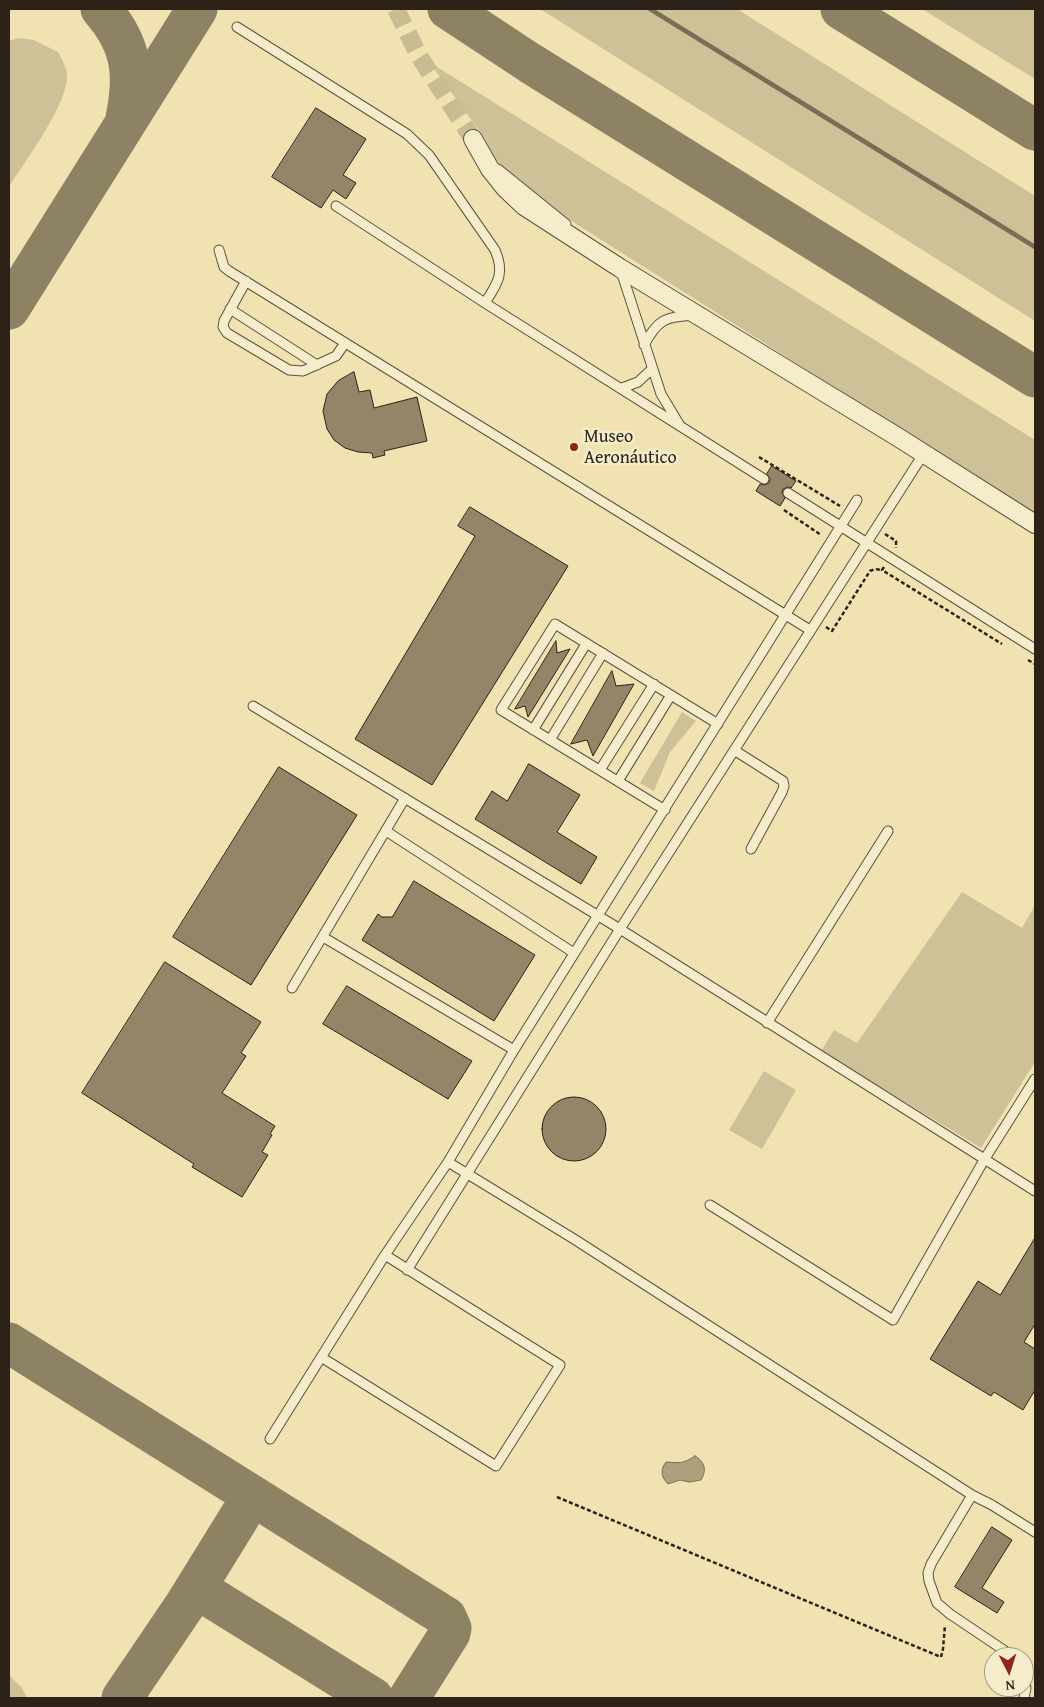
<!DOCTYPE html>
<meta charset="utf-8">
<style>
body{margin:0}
#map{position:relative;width:1044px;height:1707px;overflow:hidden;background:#f0e2b1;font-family:"Gentium Book Plus",serif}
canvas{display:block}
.frame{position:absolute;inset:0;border:10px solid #2d2118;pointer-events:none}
.north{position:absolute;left:984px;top:1647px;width:50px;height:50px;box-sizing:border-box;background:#f5eccc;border:1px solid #a59b84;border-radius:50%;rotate:175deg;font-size:14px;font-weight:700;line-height:20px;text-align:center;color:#2d2118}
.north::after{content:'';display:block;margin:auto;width:18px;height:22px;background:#8f2418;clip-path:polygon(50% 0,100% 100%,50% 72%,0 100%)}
</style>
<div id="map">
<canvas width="1044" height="1707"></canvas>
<div class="frame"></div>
<div class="north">N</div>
</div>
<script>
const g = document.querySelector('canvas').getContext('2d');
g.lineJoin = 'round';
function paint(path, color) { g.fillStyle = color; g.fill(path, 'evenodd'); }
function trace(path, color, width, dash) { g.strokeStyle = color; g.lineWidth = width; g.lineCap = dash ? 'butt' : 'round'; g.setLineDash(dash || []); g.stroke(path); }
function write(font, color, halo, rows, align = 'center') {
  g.font = font + ' "Gentium Book Plus",serif'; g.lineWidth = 5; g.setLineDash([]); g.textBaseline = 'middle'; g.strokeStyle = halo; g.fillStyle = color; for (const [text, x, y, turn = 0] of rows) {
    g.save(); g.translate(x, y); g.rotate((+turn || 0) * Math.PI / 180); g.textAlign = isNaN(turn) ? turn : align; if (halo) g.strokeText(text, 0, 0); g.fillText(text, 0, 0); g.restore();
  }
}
paint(new Path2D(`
 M540,9h197l298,187v125z
 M922,9h113v70z
 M18,38l16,2 24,12c4,7 8,14 9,22 2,29 -42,87 -58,113v-146z
 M429,62l606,378v74l-511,-323 -30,-34 -10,-20z
 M682,712l14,9 -26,31 -16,39 -14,-8z
 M962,892l60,36 13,-23v157l-54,86 -160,-97 13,-21 23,13z
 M764,1071l32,19 -34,59 -33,-19z
 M9,1675l13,13 5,10h-18z`), '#cfc197');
const water = new Path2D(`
 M695,1456c10,6 12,14 6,24l-12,2 -9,-2 -12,4c-7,-7 -8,-14 -2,-22 14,1 17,2 29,-6z`);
paint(water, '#aea07d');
trace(water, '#7a6d55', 1);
trace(new Path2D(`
 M650,9l385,238`), '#7a6d55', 4.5);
trace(new Path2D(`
 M101,9c31,35 34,65 25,109
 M448,9l82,54 505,314
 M841,9l194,121
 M9,309l188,-300
 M9,1343l437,274 5,11 -1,5 -41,65
 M212,1598l161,100
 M122,1698l63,-93 55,-89`), '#8e8264', 41);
const building = new Path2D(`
 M316,108l50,31 -23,36 13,8 -10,16 -13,-9 -12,18 -49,-31z
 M354,372l5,20 11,-2 4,18 43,-11 10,44 -43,10 1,4 -12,3 -1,-5 -14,-1 -13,-4 -11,-8 -7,-11 -4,-18 4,-17 11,-13z
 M772,466l24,15 -5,7 -3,-1 -5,2 -1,4 3,5 -5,8 -24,-15 4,-7 4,1 5,-2 1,-4 -3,-5z
 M470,507l98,59 -136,219 -77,-46 120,-203 -17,-10z
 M556,641l1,12 13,-4 -42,68 -3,-11 -10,3z
 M612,671l4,15 18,-2 -41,72 -6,-16 -16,4z
 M529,764l51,31 -23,37 40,25 -16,27 -106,-65 17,-28 15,10z
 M279,767l78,48 -106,170 -78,-48z
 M414,881l121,74 -41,66 -132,-81 16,-26 4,3h10z
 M165,962l96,60 -20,31 5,3 -24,37 53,33 -5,8 2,1 -10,17 6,3 -26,42 -50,-30 2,-3 -112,-71z
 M347,986l125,75 -24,38 -125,-75z
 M542 1129a32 32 0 1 1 64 0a32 32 0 1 1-64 0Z
 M1035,1238v86l-11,18 11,7v41l-12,20 -29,-18 -3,4 -61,-37 48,-78 22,14z
 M992,1527l20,13 -30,48 22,14 -7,11 -42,-26z`);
paint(building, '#928568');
trace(building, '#2d2118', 1);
trace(new Path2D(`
 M396,9l23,47 54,83`), '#c9bb92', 18, [18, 9]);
const service = new Path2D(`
 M237,27l170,107 22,21 66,95c10,23 3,33 -10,53
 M498,169l68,55
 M336,206l149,97 279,176
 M219,250l5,17 5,4 581,359
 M621,271l40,123 18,30
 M246,281l-22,40 -1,6 4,6 62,37 14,1 33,-15 9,-13
 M230,309l87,56
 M644,345c14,-26 21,-28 50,-30
 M622,388l16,-6 14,-13
 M788,493l247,156
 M253,706l367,223 415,262
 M533,730l53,-86
 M550,740l53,-87
 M734,750l49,31 1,5 -2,6 -31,57
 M600,770l54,-86
 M618,781l53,-86
 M665,810l-164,-100 54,-86 163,100
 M386,831l188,122
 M323,937l191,113
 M292,988l113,-190
 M767,1023l121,-192
 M448,1162l126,77 398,256 20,10 43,27
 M710,1205l183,115 91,-160 51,-81
 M407,1270l213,-341 304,-476
 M321,1357l175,109 64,-101 -175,-110
 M270,1439l115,-184 63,-93 66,-112 343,-550
 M972,1495l-41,69 -3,9 1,8 8,22 13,11 64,43
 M1024,1676l2,12 -2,10`);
const minor = new Path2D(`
 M473,139l17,30 15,19 19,18 96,62 276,168 139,88`);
trace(service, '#5e513e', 11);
trace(minor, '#5e513e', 20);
trace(new Path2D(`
 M759,457l81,49
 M784,510l37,25
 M885,534l11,7v7
 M884,567l-2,3 120,74
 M826,627l6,4 38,-60 5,-2 7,1
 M1028,660l7,4
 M557,1497l384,160 2,-8 2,-24`), '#2d2118', 2.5, [4, 2.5]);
trace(service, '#f5eccc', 9);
trace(minor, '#f5eccc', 18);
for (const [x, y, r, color] of [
 [574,447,5,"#8f2418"]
]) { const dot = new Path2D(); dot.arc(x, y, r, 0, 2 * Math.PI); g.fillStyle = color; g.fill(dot); trace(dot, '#f5eccc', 2); }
write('18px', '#2d2118', '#f5eccc', [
 ["Museo",584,437],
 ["Aeronáutico",584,458]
], 'left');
</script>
